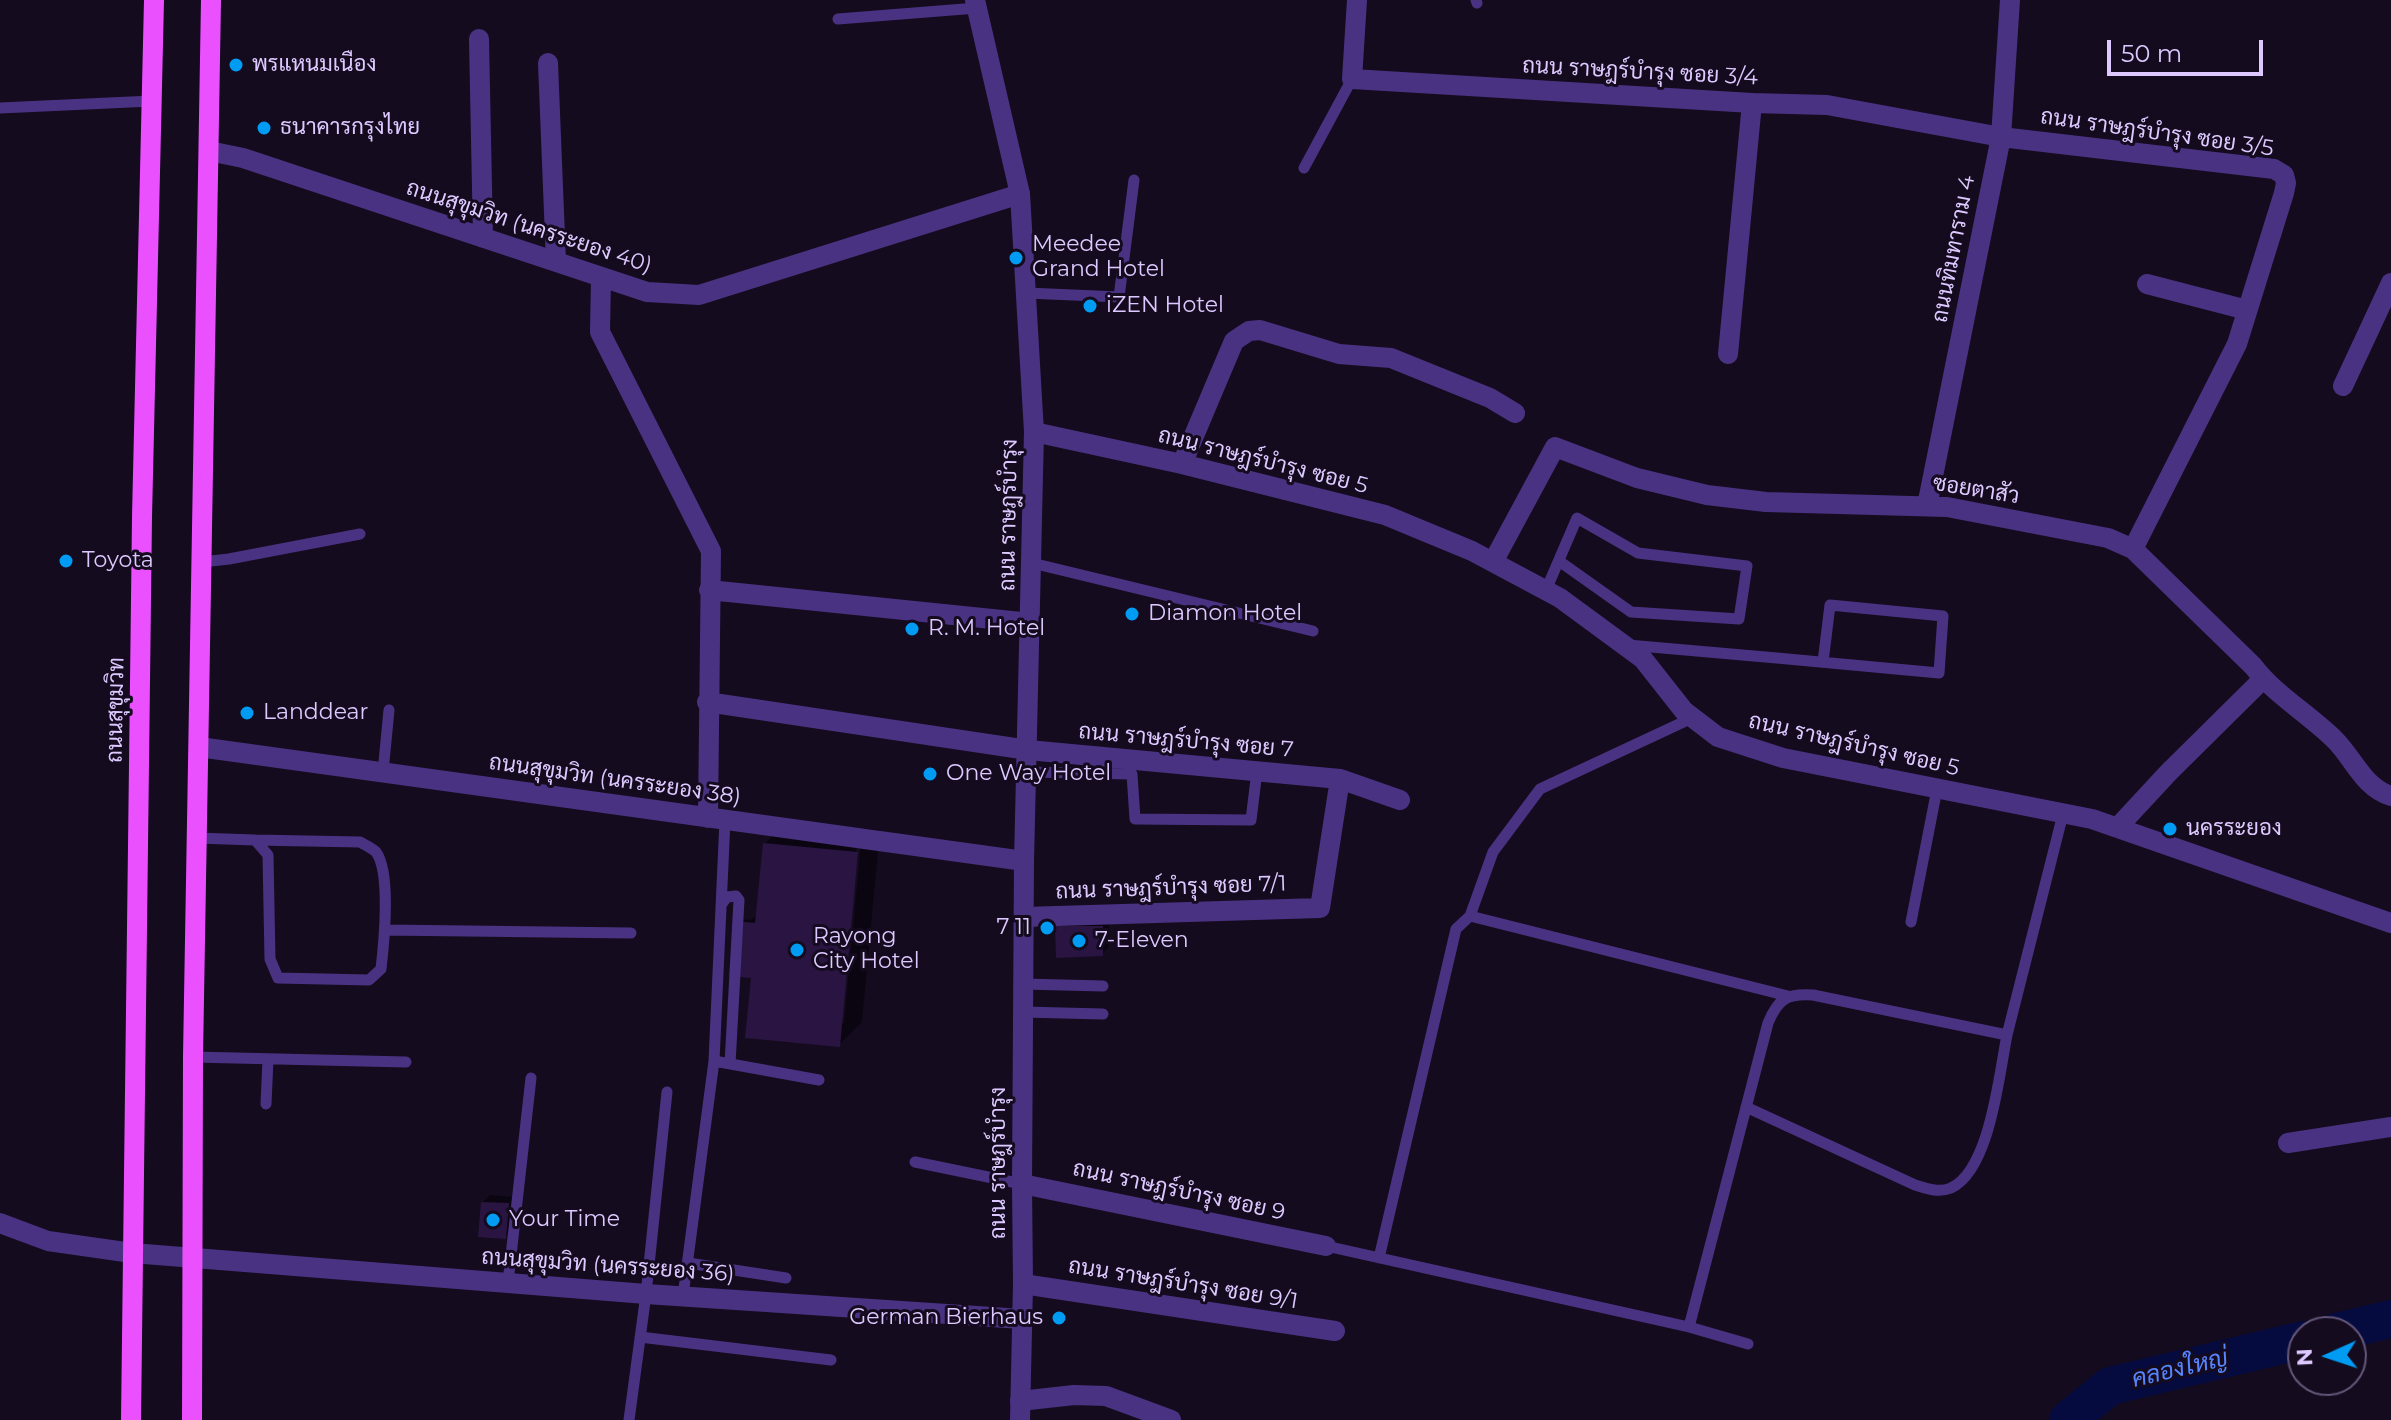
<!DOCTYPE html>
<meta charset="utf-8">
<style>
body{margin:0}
#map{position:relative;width:2391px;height:1420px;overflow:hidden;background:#140b1f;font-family:Montserrat,sans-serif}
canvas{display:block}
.north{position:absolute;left:2287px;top:1316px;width:80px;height:80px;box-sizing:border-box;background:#140b1f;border:2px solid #645779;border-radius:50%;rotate:267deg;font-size:22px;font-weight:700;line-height:32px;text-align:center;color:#ddc9ff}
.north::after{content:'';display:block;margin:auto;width:28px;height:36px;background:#009cf4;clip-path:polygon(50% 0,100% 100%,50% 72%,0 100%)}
.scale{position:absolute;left:2107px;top:40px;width:156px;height:36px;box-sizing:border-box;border:4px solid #ddc9ff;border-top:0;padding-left:10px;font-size:24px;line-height:28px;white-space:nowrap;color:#ddc9ff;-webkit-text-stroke:6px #140b1f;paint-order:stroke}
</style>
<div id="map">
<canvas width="2391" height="1420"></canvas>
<div class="north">N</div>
<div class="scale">50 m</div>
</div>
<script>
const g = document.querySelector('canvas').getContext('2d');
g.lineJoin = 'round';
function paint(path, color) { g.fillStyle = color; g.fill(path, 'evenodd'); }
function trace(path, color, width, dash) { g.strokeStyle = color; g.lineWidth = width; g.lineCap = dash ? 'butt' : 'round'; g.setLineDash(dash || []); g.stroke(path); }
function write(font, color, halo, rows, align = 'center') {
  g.font = font + ' Montserrat,Sarabun,sans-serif'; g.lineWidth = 6; g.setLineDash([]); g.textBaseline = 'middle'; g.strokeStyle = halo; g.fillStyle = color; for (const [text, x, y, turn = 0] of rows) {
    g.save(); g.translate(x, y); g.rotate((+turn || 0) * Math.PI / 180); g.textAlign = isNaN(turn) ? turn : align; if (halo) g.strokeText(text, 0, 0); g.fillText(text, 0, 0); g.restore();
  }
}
paint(new Path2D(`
 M787,821l93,9 -18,192 -23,23 -86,-69 -14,-57 12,1 7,-7 7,-69zM857,842h4l-17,181h-4z
 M1109,919v28l-7,7 -45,-27 7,-7z
 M490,1195l25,2 -3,33 -7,7 -22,-35z`), '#0007');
trace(new Path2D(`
 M2336,1332l55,-13
 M2068,1420l42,-34 193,-46`), '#050b3e', 38);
paint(new Path2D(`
 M763,843l95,9 -18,195 -95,-9 6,-60 -22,-2 5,-55 21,2z
 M1055,926h48v30l-47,2z
 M481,1202l28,1 -3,36 -28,-2z`), '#2a1542');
trace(new Path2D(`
 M1476,0l1,3
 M838,19l139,-11
 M0,108l152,-7
 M1304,168l48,-89
 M1027,293l92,4 15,-117
 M202,562l27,-3 131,-25
 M1032,563l281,68
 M1546,590l31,-72 61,35 109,13 -8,53 -108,-7 -72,-51
 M1628,645c104,9 207,18 311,28l4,-57 -113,-11 -7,57
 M383,772l6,-62
 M1026,772l106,2 3,45 116,1 6,-49
 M197,838l58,2 13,15 2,104 8,19 91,2 12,-11c3,-26 10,-97 -5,-117 -4,-4 -11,-7 -16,-10l-105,-2
 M721,905l6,-8 9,-1 3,4 -9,164
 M1470,916l23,-64 47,-63 152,-71
 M1911,922l26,-133
 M385,930l246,3
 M1023,984l80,2
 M1023,1012l80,2
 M193,1057l213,5
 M714,1061l105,19
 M266,1104l2,-45
 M1746,1107l169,78c13,4 24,8 36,3 39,-18 48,-113 56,-153
 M915,1162l107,22
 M1326,1246l363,81 59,17
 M1379,1258l77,-329 14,-13 318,80
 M688,1263l98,15
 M508,1282l23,-204
 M683,1296l31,-235 11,-241
 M1689,1327l79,-304c10,-24 19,-30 45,-28l194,40 56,-221
 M640,1337l191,23
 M629,1420l17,-126 21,-202`), '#4a3282', 11);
trace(new Path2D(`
 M1357,0l-5,79 400,24 75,2 174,32 273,32 10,6 2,8 -2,10 -47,151 -104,205
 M479,39l4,199
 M548,63l8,199
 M209,151l34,7 404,134 52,3 321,-101
 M601,277l-1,55 111,219 -3,267
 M2147,284l100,26
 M1728,354l24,-251
 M2343,386l48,-103
 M1034,432l148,32 203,51 87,36 88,47 83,61 41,52 34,26 65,21 309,61 299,104
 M1182,464l52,-123 15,-10 11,-1 79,24 52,4 99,40 25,15
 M1927,506l74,-369 9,-137
 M1493,562l62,-115 82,31 70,17 59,7 181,5 161,31 25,11 120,117c22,29 56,48 82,74 19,19 29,48 56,56
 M709,590l322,33
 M707,702l321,48 312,29 60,21
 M199,747l825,114
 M2117,828l52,-56 93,-92
 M1024,917l296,-9 20,-129
 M2288,1143l103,-16
 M1022,1184l304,62
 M0,1223l48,18 84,12 514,41 376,25
 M1023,1284l312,47
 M1020,1401l54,-6 32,1 65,24`), '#4a3282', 20);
trace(new Path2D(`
 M975,0l45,194 14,238 -10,429 -2,323 1,100 -3,136`), '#4a3282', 20);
trace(new Path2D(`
 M131,1420l11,-903 12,-517
 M192,1420l1,-363 18,-1057`), '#eb50ff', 20);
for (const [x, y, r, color] of [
 [236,65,8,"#009cf4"],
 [264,128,8,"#009cf4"],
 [1016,258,8,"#009cf4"],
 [1090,306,8,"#009cf4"],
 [66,561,8,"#009cf4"],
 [1132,614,8,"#009cf4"],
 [912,629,8,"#009cf4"],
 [247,713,8,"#009cf4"],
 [930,774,8,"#009cf4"],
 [2170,829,8,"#009cf4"],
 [1047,928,8,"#009cf4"],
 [1079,941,8,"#009cf4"],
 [797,950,8,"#009cf4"],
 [493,1220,8,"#009cf4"],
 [1059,1318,8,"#009cf4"]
]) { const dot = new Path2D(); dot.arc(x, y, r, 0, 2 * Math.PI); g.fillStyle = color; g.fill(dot); trace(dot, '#140b1f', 3); }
write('22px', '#ddc9ff', '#140b1f', [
 ["พรแหนมเนือง",252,65],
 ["ธนาคารกรุงไทย",280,128],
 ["Meedee",1032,245],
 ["Grand Hotel",1032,270],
 ["iZEN Hotel",1106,306],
 ["Toyota",82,561],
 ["Diamon Hotel",1148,614],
 ["R. M. Hotel",928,629],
 ["Landdear",263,713],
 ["One Way Hotel",946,774],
 ["นครระยอง",2186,829],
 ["7 11",1031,928,"right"],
 ["Rayong",813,937],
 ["City Hotel",813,962],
 ["7-Eleven",1095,941],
 ["Your Time",509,1220],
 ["German Bierhaus",1043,1318,"right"]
], 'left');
write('22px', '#ddc9ff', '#140b1f', [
 ["ถนน ราษฎร์บำรุง ซอย 3/4",1640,72,3],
 ["ถนน ราษฎร์บำรุง ซอย 3/5",2157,133,8],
 ["ถนนสุขุมวิท (นครระยอง 40)",529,227,18],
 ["ถนนทิมทาราม 4",1954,249,-79],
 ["ถนน ราษฎร์บำรุง ซอย 5",1263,461,14],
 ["ซอยตาสัว",1976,490,9],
 ["ถนน ราษฎร์บำรุง",1009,515,-89],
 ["ถนนสุขุมวิท",116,710,-89],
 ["ถนน ราษฎร์บำรุง ซอย 7",1186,741,5],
 ["ถนน ราษฎร์บำรุง ซอย 5",1854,745,13],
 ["ถนนสุขุมวิท (นครระยอง 38)",615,780,8],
 ["ถนน ราษฎร์บำรุง ซอย 7/1",1171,888,-2],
 ["ถนน ราษฎร์บำรุง",999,1163,-90],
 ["ถนน ราษฎร์บำรุง ซอย 9",1179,1191,12],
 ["ถนนสุขุมวิท (นครระยอง 36)",608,1266,4],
 ["ถนน ราษฎร์บำรุง ซอย 9/1",1183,1284,9]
]);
write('italic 24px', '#5785ff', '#140b1f', [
 ["คลองใหญ่",2180,1369,-13]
]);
</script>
